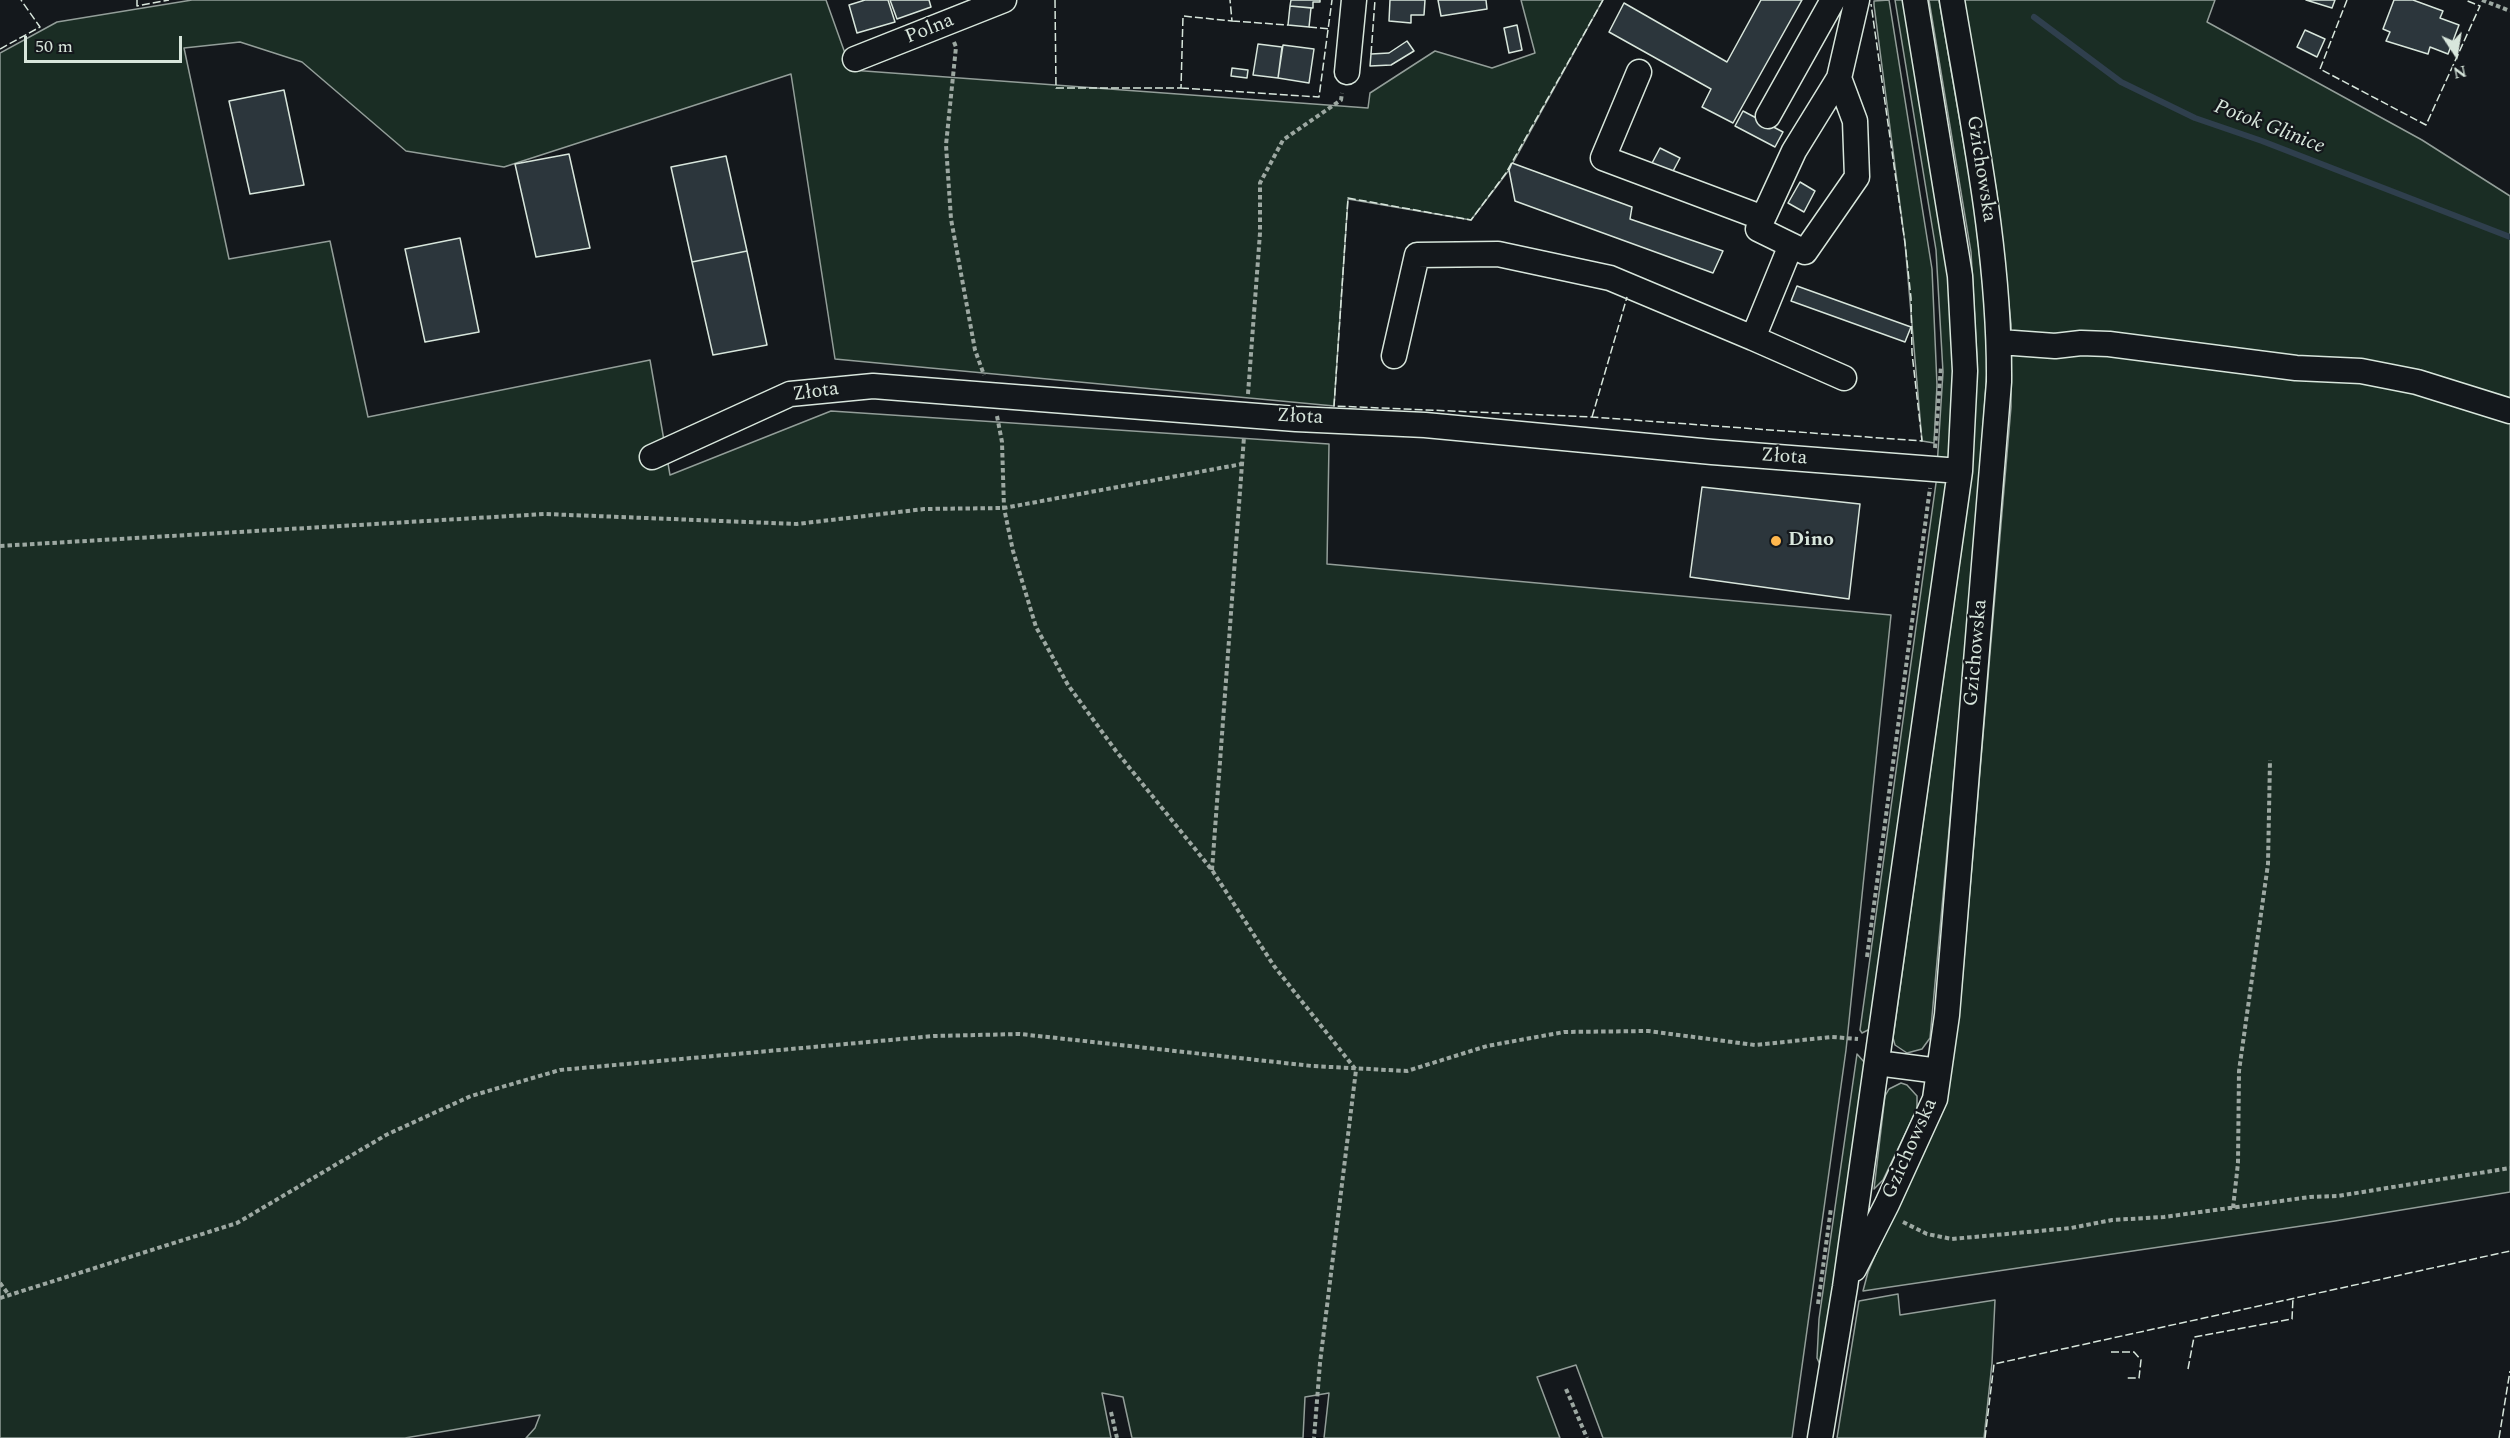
<!DOCTYPE html>
<meta charset="utf-8">
<style>
body{margin:0}
#map{position:relative;width:2510px;height:1438px;overflow:hidden;background:#14181c;font-family:Spectral,serif}
canvas{display:block}
.north{position:absolute;left:2426px;top:24px;width:60px;height:60px;-webkit-text-stroke:4px #14181c;paint-order:stroke;rotate:168deg;font-size:16px;font-weight:700;line-height:24px;text-align:center;color:#d8e6dc}
.north::after{content:'';display:block;margin:auto;width:21px;height:27px;background:#d8e6dc;clip-path:polygon(50% 0,100% 100%,50% 72%,0 100%)}
.scale{position:absolute;left:24px;top:36px;width:158px;height:27px;box-sizing:border-box;border:3px solid #d8e6dc;border-top:0;padding-left:8px;font-size:18px;line-height:21px;white-space:nowrap;color:#d8e6dc;-webkit-text-stroke:4px #14181c;paint-order:stroke}
</style>
<div id="map">
<canvas width="2510" height="1438"></canvas>
<div class="north">N</div>
<div class="scale">50 m</div>
</div>
<script>
const g = document.querySelector('canvas').getContext('2d');
g.lineJoin = 'round';
function paint(path, color) { g.fillStyle = color; g.fill(path, 'evenodd'); }
function trace(path, color, width, dash) { g.strokeStyle = color; g.lineWidth = width; g.lineCap = dash ? 'butt' : 'round'; g.setLineDash(dash || []); g.stroke(path); }
function write(font, color, halo, rows, align = 'center') {
  g.font = font + ' Spectral,serif'; g.lineWidth = 4.5; g.setLineDash([]); g.textBaseline = 'middle'; g.strokeStyle = halo; g.fillStyle = color; for (const [text, x, y, turn = 0] of rows) {
    g.save(); g.translate(x, y); g.rotate((+turn || 0) * Math.PI / 180); g.textAlign = isNaN(turn) ? turn : align; if (halo) g.strokeText(text, 0, 0); g.fillText(text, 0, 0); g.restore();
  }
}
const green = new Path2D(`
 M192,0h634l25,70 517,38 2,-15 65,-42 57,17 43,-15 -14,-53h82l-94,170 -38,50 -123,-21 -14,207 -499,-47 -44,-285 -287,93 -98,-16 -104,-89 -62,-20 -56,6 45,211 101,-18 38,176 282,-57 20,115 161,-64 498,33 -2,120 564,51 -45,435 -54,388h-189l-27,-73 -39,12 23,61h-236l5,-45 -24,4 -2,41h-171l-9,-41 -21,-4 9,45h-585l9,-10 5,-13 -135,23h-405v-1385l57,-31z
 M1889,0l43,269 5,116 -3,58 -12,-2 -17,-198 -31,-238v-4z
 M1895,0h9l41,230 9,119 -5,130 -79,550 -8,4 -2,-3 76,-547 7,-111 -7,-122z
 M1929,0h10l35,203 13,122v45l-13,188 -44,480 -8,11 -15,4 -12,-8 -2,-7 76,-543 8,-136 -6,-107z
 M1963,0h252l-8,22 215,118 88,56v996l-175,29 -472,70 5,-19 79,-182 13,-84 51,-599v-83l-14,-130z
 M1857,1054l8,9 -43,306 -5,-11 2,-39z
 M1901,1083l6,2 10,11v13l-34,71 -9,9 11,-93 4,-7z
 M1898,1294l2,21 95,-15 -3,63 -8,75h-147l22,-137z`);
paint(green, '#1a2d24');
trace(green, '#939e99', 1.5);
trace(new Path2D(`
 M2034,17l87,65 74,36 67,23 248,96`), '#2f3f4d', 6);
const building = new Path2D(`
 M865,0h23l7,22 -38,11 -8,-28z
 M890,0h39l2,7 -34,12z
 M1291,0h29v2h-7v6l-23,-2z
 M1390,0h35l-1,15h-13v8l-22,-2z
 M1438,0h48l1,9 -46,7z
 M1761,0h41l-69,123 -31,-16 9,-18 -102,-57 15,-29 103,59z
 M2306,0h29l-3,8z
 M2394,0h19l30,11 -3,7 19,7 -11,29 -18,-7 -2,7 -42,-13 4,-9 -7,-3z
 M1290,6l21,2 -2,19 -21,-2z
 M1517,25l5,25 -13,3 -5,-25z
 M2305,30l20,9 -8,18 -20,-10z
 M1407,41l7,10 -23,14 -21,1 1,-12 18,-1z
 M1258,44l24,3 -4,31 -25,-3z
 M1283,45l31,4 -5,34 -31,-5z
 M1232,68l16,2 -1,8 -16,-2z
 M284,90l20,95 -54,9 -21,-93z
 M1743,111l40,21 -8,15 -40,-21z
 M1660,148l20,10 -9,17 -20,-10z
 M569,154l21,94 -54,9 -21,-93z
 M726,156l21,95 -55,11 -21,-95z
 M1512,163l120,44 -2,12 93,32 -10,22 -198,-72 -6,-31z
 M1800,182l15,9 -11,21 -16,-9z
 M460,238l19,94 -54,10 -20,-93z
 M747,251l20,94 -54,10 -21,-93z
 M1797,286l114,41 -6,15 -114,-41z
 M1702,487l158,17 -11,95 -159,-22z`);
paint(building, '#2c363c');
trace(building, '#d8e6dc', 1.5);
const minor = new Path2D(`
 M855,59l149,-59
 M1347,72l7,-72
 M1639,72l-36,86 160,60
 M1839,78l16,43 2,56 -52,75 -47,-23 36,-78 45,-73 18,-78
 M1768,116l65,-116
 M1753,338l91,40
 M2000,342l55,4 26,-3 28,1 187,24 65,3 56,11 93,29
 M1394,356l23,-101 81,-1 112,24 143,60 38,-93
 M652,457l138,-63 83,-8 423,33 129,6 287,27 248,19
 M1877,1063l62,8
 M1854,1269l33,-65 48,-105 12,-84 52,-633c1,-129 -26,-256 -47,-382
 M1820,1438l25,-151 115,-816 5,-100 -5,-95 -45,-276`);
trace(minor, '#d8e6dc', 27);
trace(new Path2D(`
 M2482,0l28,11
 M954,42l2,5 -10,98 5,74 24,131 9,25
 M1248,394l12,-161v-50l23,-43 58,-40 1,-7
 M997,416l5,26 2,66 9,43 23,76 32,58 48,66 96,119 62,96 82,104 -36,293 -6,75
 M1935,448l6,-82
 M0,546l545,-32 252,10 127,-15 80,-1 238,-44
 M1212,870l32,-433
 M1867,957l63,-469
 M2233,1208l5,-45 1,-92 29,-207 2,-104
 M1903,1222l24,12 25,5 119,-11 41,-8 52,-3 146,-20 28,-1 172,-28
 M0,1283l9,12
 M0,1298l237,-75 149,-88 85,-39 89,-26 374,-34 86,-2 292,32 95,5 80,-25 77,-14 84,-1 107,14 77,-8 26,2
 M1818,1304l13,-96
 M1566,1389l21,49
 M1111,1412l6,26`), '#9da8a2', 4, [4.5, 3]);
trace(minor, '#14181c', 24);
trace(new Path2D(`
 M137,0v6l32,-6
 M1055,0l1,88h125l2,-72 49,5 -2,-21
 M1603,0l-97,173 -35,47 -123,-22 -14,208 258,11 330,24 -10,-88 -1,-55 -6,-55 -34,-239
 M2347,0l-27,69 106,56 54,-119 -15,-6
 M1232,21l56,4
 M1309,27l21,2
 M0,49l40,-22 -19,-27
 M1371,54l4,-54
 M1181,88l138,9 13,-97
 M1592,417l35,-120
 M2111,1352h23l7,8 -2,18h-14
 M2188,1369l6,-32 98,-18 1,-21
 M1985,1438l9,-74 516,-113
 M2499,1438l11,-67`), '#d8e6dc', 1.5, [8, 3]);
for (const [x, y, r, color] of [
 [1776,541,6,"#ffb74d"]
]) { const dot = new Path2D(); dot.arc(x, y, r, 0, 2 * Math.PI); g.fillStyle = color; g.fill(dot); trace(dot, '#14181c', 2); }
write('20px', '#d8e6dc', '#14181c', [
 ["Polna",930,30,-22],
 ["Gzichowska",1980,169,81],
 ["Złota",816,393,-8],
 ["Złota",1300,418,3],
 ["Złota",1784,458,4],
 ["Gzichowska",1977,653,-85],
 ["Gzichowska",1911,1149,-66]
]);
write('bold 20px', '#d8e6dc', '#14181c', [
 ["Dino",1788,541]
], 'left');
write('italic 21px', '#d8e6dc', '#14181c', [
 ["Potok Glinice",2269,128,21]
]);
</script>
